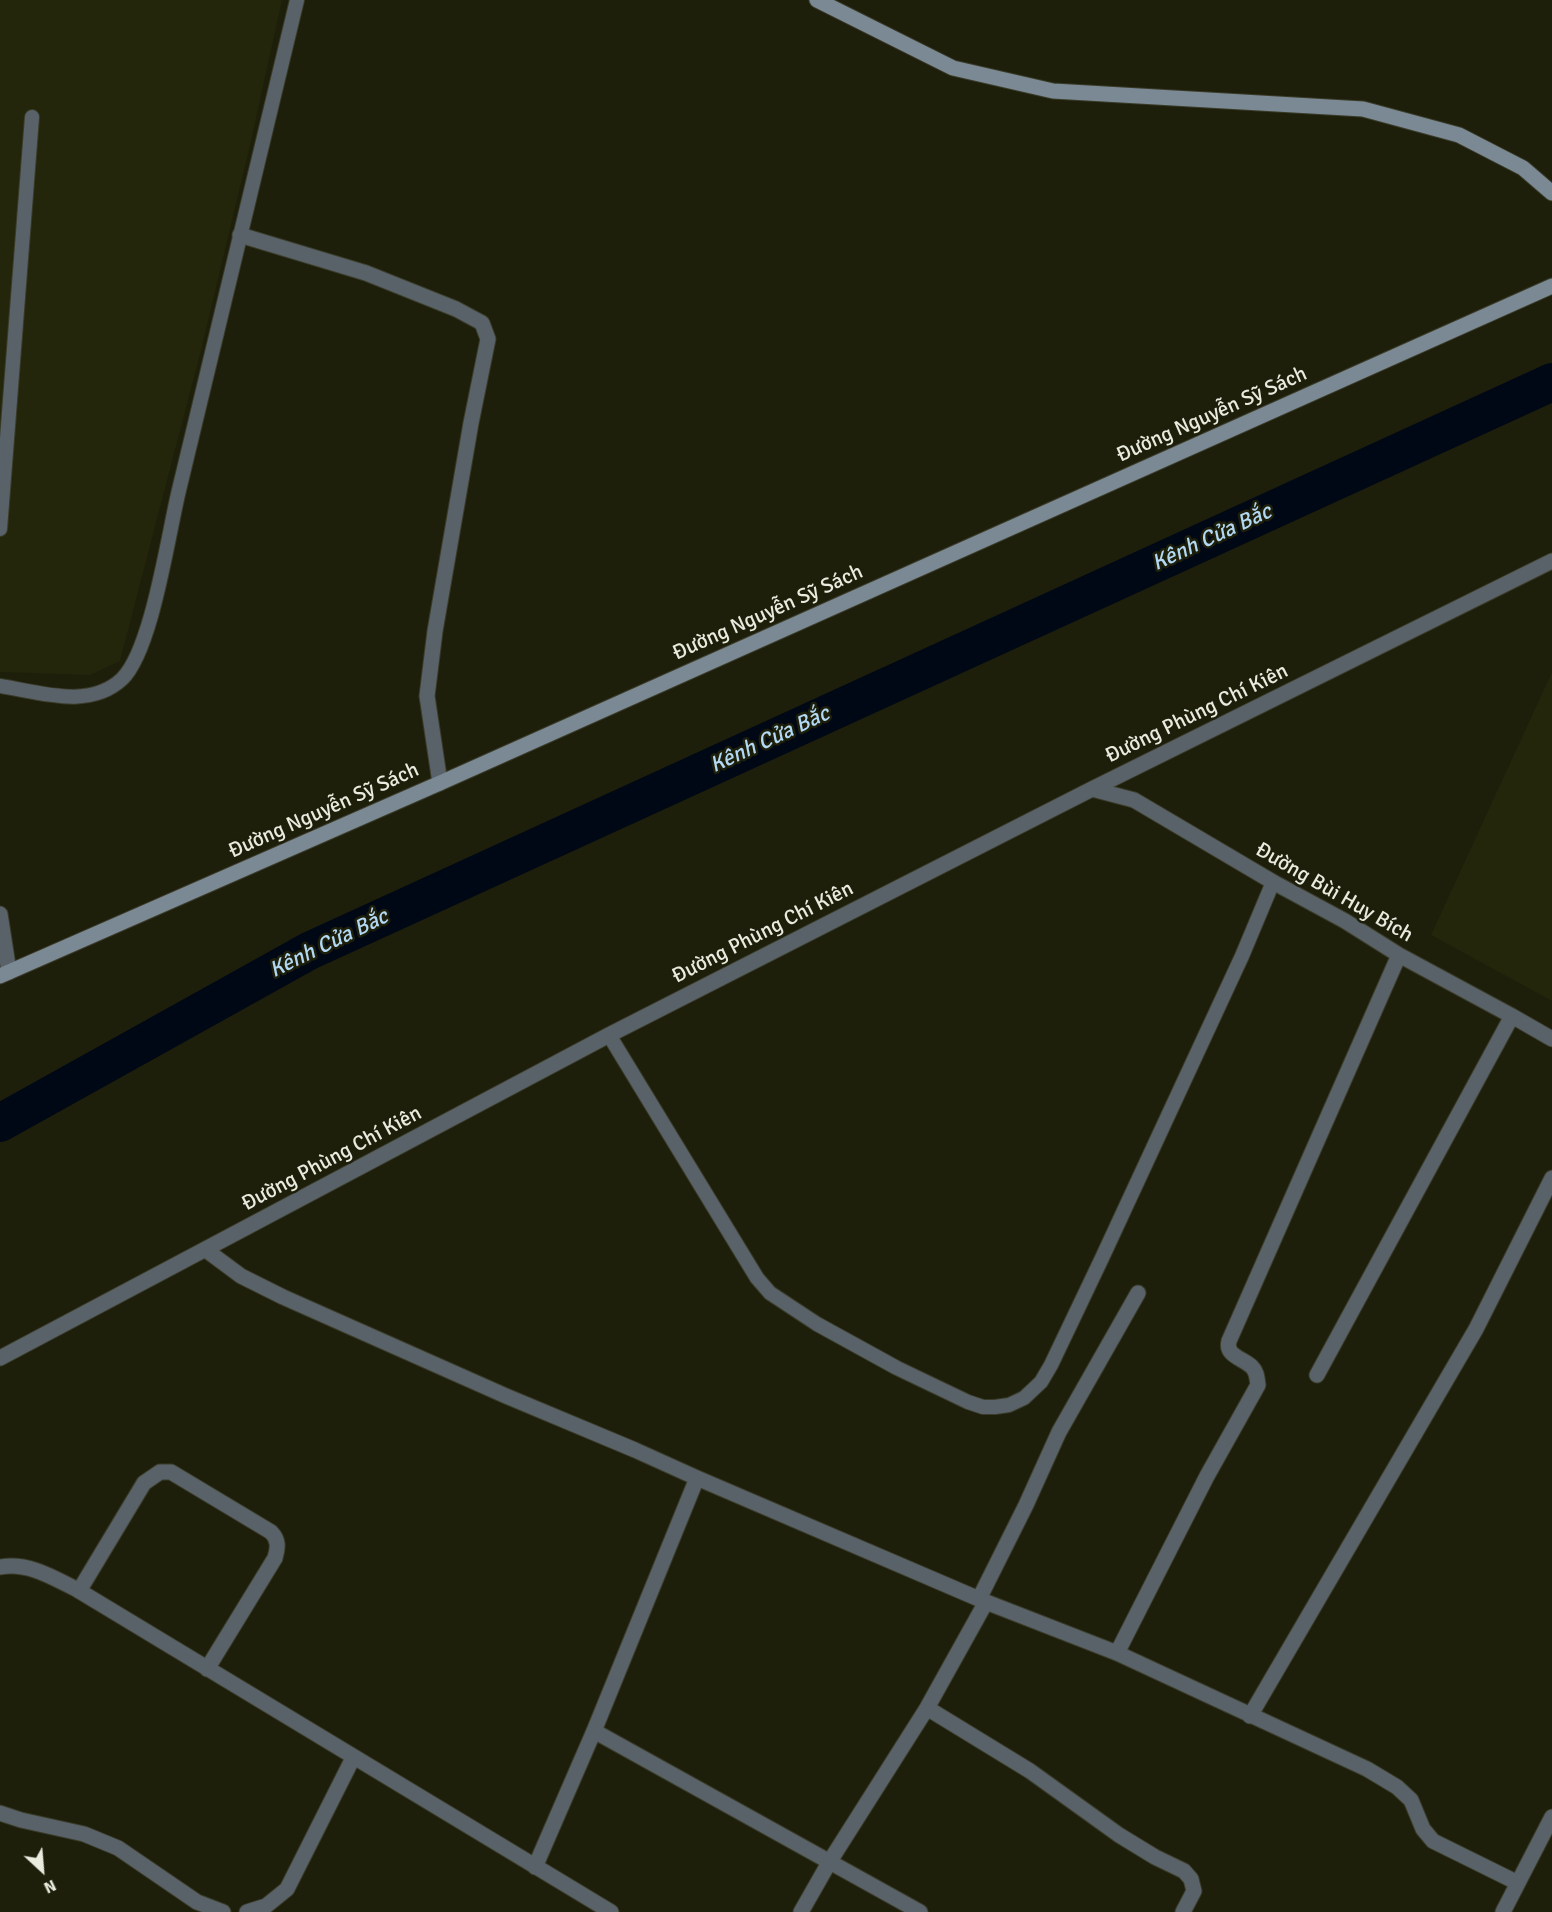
<!DOCTYPE html>
<meta charset="utf-8">
<style>
body{margin:0}
#map{position:relative;width:1552px;height:1912px;overflow:hidden;background:#1d1f0b;font-family:Signika,sans-serif}
canvas{display:block}
.north{position:absolute;left:12px;top:1840px;width:60px;height:60px;-webkit-text-stroke:4px #1d1f0b;paint-order:stroke;rotate:154deg;font-size:16px;font-weight:700;line-height:24px;text-align:center;color:#e9ebde}
.north::after{content:'';display:block;margin:auto;width:21px;height:27px;background:#e9ebde;clip-path:polygon(50% 0,100% 100%,50% 72%,0 100%)}
</style>
<div id="map">
<canvas width="1552" height="1912"></canvas>
<div class="north">N</div>
</div>
<script>
const g = document.querySelector('canvas').getContext('2d');
g.lineJoin = 'round';
function paint(path, color) { g.fillStyle = color; g.fill(path, 'evenodd'); }
function trace(path, color, width, dash) { g.strokeStyle = color; g.lineWidth = width; g.lineCap = dash ? 'butt' : 'round'; g.setLineDash(dash || []); g.stroke(path); }
function write(font, color, halo, rows, align = 'center') {
  g.font = font + ' Signika,sans-serif'; g.lineWidth = 5; g.setLineDash([]); g.textBaseline = 'middle'; g.strokeStyle = halo; g.fillStyle = color; for (const [text, x, y, turn = 0] of rows) {
    g.save(); g.translate(x, y); g.rotate((+turn || 0) * Math.PI / 180); g.textAlign = isNaN(turn) ? turn : align; if (halo) g.strokeText(text, 0, 0); g.fillText(text, 0, 0); g.restore();
  }
}
paint(new Path2D(`
 M0,0h282l-31,141 -50,209 -81,311 -30,14 -90,-3z
 M1552,672v329l-121,-66z`), '#23260a');
trace(new Path2D(`
 M0,1123l309,-172 1243,-569`), '#000816', 38);
const lane = new Path2D(`
 M0,529l32,-412
 M0,686c39,6 89,24 122,-7 30,-29 46,-144 57,-189 39,-163 79,-327 118,-490
 M609,1035l148,243 13,15 47,31 80,44 71,34 15,5h12l14,-2 15,-7 17,-16 10,-17 51,-107 140,-302 31,-74`);
const street = new Path2D(`
 M240,235l126,38 90,36 26,14 6,16 -17,84 -36,208 -8,65 13,87
 M1092,789l42,11 139,82 72,39 54,34 113,61 40,23
 M0,914l9,58
 M206,1250l35,26 42,21 223,99 129,54 62,28 289,124 131,51 250,116 30,18 14,13 12,29 10,12 85,42
 M0,1358l609,-323 483,-246 460,-228
 M1317,1375l195,-359
 M0,1567c28,-5 52,10 76,22l535,323
 M79,1591l65,-108 16,-11h11l100,60c8,8 7,16 4,26l-68,111
 M979,1599l47,-94 33,-73 79,-139
 M1117,1653l90,-177 51,-91c-1,-7 -1,-13 -6,-18 -9,-9 -27,-11 -23,-26l170,-386
 M927,1708l103,63 89,64 36,22 29,14 7,8 3,12 -11,21
 M1250,1716l226,-387 76,-151
 M594,1731l326,181
 M0,1813l21,7 63,14 34,14 79,54 26,10
 M535,1867l59,-136 103,-253
 M247,1912l19,-6 21,-17 66,-131
 M801,1912l29,-51 97,-153 59,-106
 M1503,1912l49,-95`);
const secondary = new Path2D(`
 M817,0l136,68 100,23 310,18 96,26 64,33 29,25
 M0,976l440,-193 1112,-497`);
trace(lane, '#3a3c29', 16);
trace(street, '#3a3c29', 17);
trace(secondary, '#3a3c29', 17);
trace(lane, '#596269', 14);
trace(street, '#596269', 15);
trace(secondary, '#7b8994', 15);
write('21px', '#e9ebde', '#1d1f0b', [
 ["Đường Nguyễn Sỹ Sách",1212,415,-24],
 ["Đường Nguyễn Sỹ Sách",768,613,-24],
 ["Đường Phùng Chí Kiên",1197,714,-26],
 ["Đường Nguyễn Sỹ Sách",324,811,-24],
 ["Đường Bùi Huy Bích",1334,893,30],
 ["Đường Phùng Chí Kiên",763,933,-27],
 ["Đường Phùng Chí Kiên",332,1159,-28]
]);
write('italic 22px', '#b3d8f3', '#1d1f0b', [
 ["Kênh Cửa Bắc",1212,538,-25],
 ["Kênh Cửa Bắc",770,740,-25],
 ["Kênh Cửa Bắc",329,944,-26]
]);
</script>
